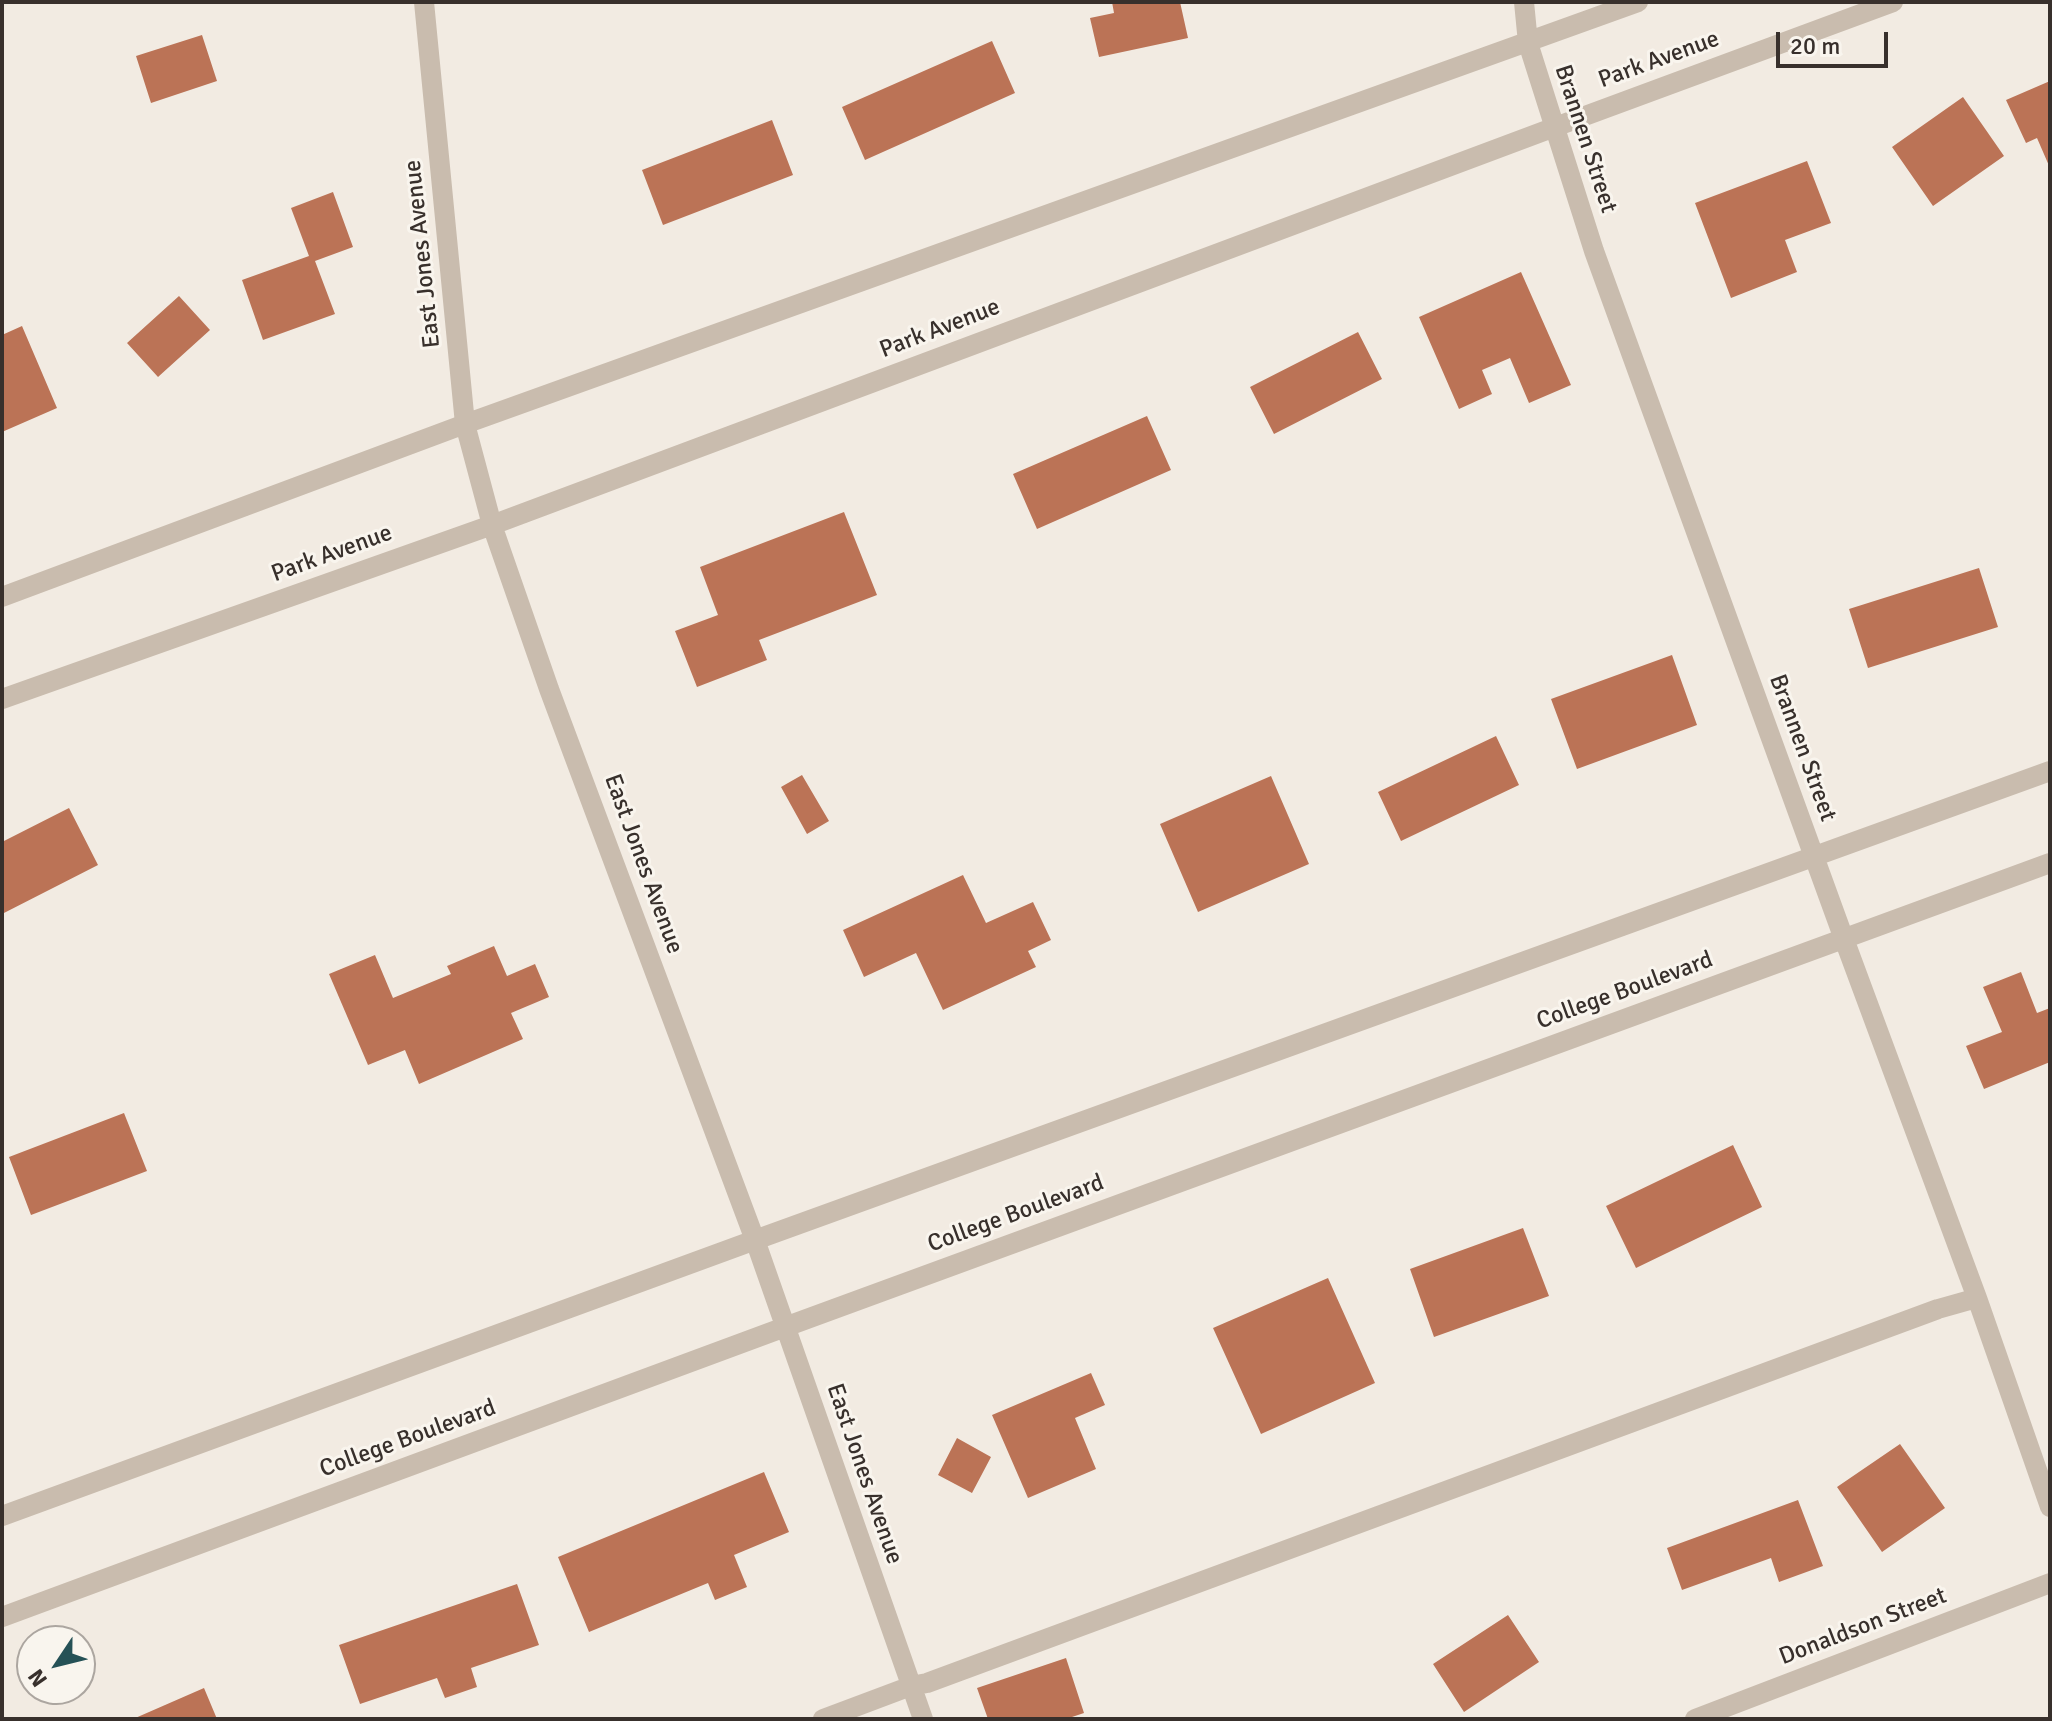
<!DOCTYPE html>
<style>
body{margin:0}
#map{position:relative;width:2052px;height:1721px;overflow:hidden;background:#f2ebe2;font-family:Signika,sans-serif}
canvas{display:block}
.frame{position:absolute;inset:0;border:4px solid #38302c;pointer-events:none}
.north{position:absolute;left:16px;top:1625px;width:80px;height:80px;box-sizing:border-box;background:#f9f5ee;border:2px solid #aca6a0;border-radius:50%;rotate:235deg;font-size:22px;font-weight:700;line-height:32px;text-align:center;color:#38302c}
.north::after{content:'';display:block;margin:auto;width:28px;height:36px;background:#255156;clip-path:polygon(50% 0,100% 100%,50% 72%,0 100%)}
.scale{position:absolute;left:1776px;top:32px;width:112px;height:36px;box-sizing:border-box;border:4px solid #38302c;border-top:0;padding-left:10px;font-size:24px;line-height:28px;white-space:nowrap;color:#38302c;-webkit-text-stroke:6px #f9f5ee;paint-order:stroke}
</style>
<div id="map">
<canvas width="2052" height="1721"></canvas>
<div class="frame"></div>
<div class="north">N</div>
<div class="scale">20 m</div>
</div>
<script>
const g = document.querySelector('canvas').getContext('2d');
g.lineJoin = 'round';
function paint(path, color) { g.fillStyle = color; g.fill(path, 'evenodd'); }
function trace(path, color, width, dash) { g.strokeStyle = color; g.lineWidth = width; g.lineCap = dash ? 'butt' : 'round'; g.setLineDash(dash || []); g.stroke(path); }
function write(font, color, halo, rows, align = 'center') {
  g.font = font + ' Signika,sans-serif'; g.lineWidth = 6; g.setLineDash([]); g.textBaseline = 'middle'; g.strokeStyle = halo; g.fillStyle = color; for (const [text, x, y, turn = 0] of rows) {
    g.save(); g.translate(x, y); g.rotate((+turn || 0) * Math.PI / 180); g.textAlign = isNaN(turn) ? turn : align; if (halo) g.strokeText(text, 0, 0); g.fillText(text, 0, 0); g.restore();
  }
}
paint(new Path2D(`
 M1112,2h68l8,36 -89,19 -9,-39 24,-5z
 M202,35l15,46 -66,22 -15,-47z
 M992,41l23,52 -150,67 -23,-53z
 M2050,81v87l-13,-30 -11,5 -20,-43z
 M1963,97l41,59 -71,50 -41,-59z
 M772,120l21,55 -130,50 -21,-55z
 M1807,161l24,62 -46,17 12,32 -66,26 -36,-95z
 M333,192l20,55 -38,14 20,53 -72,26 -21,-60 67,-24 -18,-48z
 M1521,272l50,113 -42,18 -19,-45 -28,12 10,24 -33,15 -40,-92z
 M179,296l31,34 -52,47 -31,-34z
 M22,326l35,82 -55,24v-97z
 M1358,332l24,47 -108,55 -24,-47z
 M1147,416l24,54 -134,59 -24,-55z
 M844,512l33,83 -118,45 8,20 -70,27 -22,-56 43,-16 -18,-48z
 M1979,568l19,59 -130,41 -19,-59z
 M1672,655l25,70 -120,44 -26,-70z
 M1496,736l23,49 -118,56 -23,-49z
 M802,775l27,46 -22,13 -26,-47z
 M1271,776l38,88 -111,48 -38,-88z
 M69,808l29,57 -96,49v-72z
 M963,875l23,48 47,-21 18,38 -23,11 8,16 -93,43 -27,-57 -52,24 -21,-47z
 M494,946l13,30 28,-12 14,33 -38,16 12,26 -104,45 -14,-34 -37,15 -39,-91 46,-19 18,43 58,-24 -4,-8z
 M2021,972l16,41 13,-5v54l-66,27 -18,-43 36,-14 -19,-45z
 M124,1113l23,58 -116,44 -22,-58z
 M1733,1145l29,62 -126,61 -30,-62z
 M1523,1228l26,68 -115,41 -24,-68z
 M1328,1278l47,105 -114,51 -48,-106z
 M1091,1373l14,32 -30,13 21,51 -68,29 -36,-83z
 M957,1438l34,19 -19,36 -34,-18z
 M1900,1444l45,64 -63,44 -45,-65z
 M764,1472l25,60 -55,23 13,32 -32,13 -7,-17 -119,49 -31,-75z
 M1798,1500l25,66 -44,16 -8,-24 -89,32 -15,-42z
 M517,1584l22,61 -68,23 6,19 -32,11 -8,-20 -77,26 -21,-59z
 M1508,1615l31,47 -75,50 -31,-48z
 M1066,1658l18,55 -18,6h-78l-11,-31z
 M204,1688l13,31h-84z`), '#bb7356');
trace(new Path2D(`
 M424,2l41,422 27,101 57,164 206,551 168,479
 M1524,2l4,41 66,208 250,688 133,359 73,209
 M2,597l463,-173 1173,-422
 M2,699l490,-174 1063,-398 338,-125
 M2,1516l753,-276 1295,-469
 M2,1617l783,-290 1265,-464
 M823,1719l88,-33 16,-3 1011,-374 39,-11
 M1695,1719l355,-136`), '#c9bcae', 20);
write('24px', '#38302c', '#f9f5ee', [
 ["Park Avenue",1659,60,-20],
 ["Brannen Street",1585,139,72],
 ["East Jones Avenue",423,254,-96],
 ["Park Avenue",940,329,-21],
 ["Park Avenue",332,554,-20],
 ["Brannen Street",1802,748,70],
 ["East Jones Avenue",643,864,70],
 ["College Boulevard",1625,991,-20],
 ["College Boulevard",1016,1214,-20],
 ["College Boulevard",408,1439,-20],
 ["East Jones Avenue",864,1474,71],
 ["Donaldson Street",1863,1627,-21]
]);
</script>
